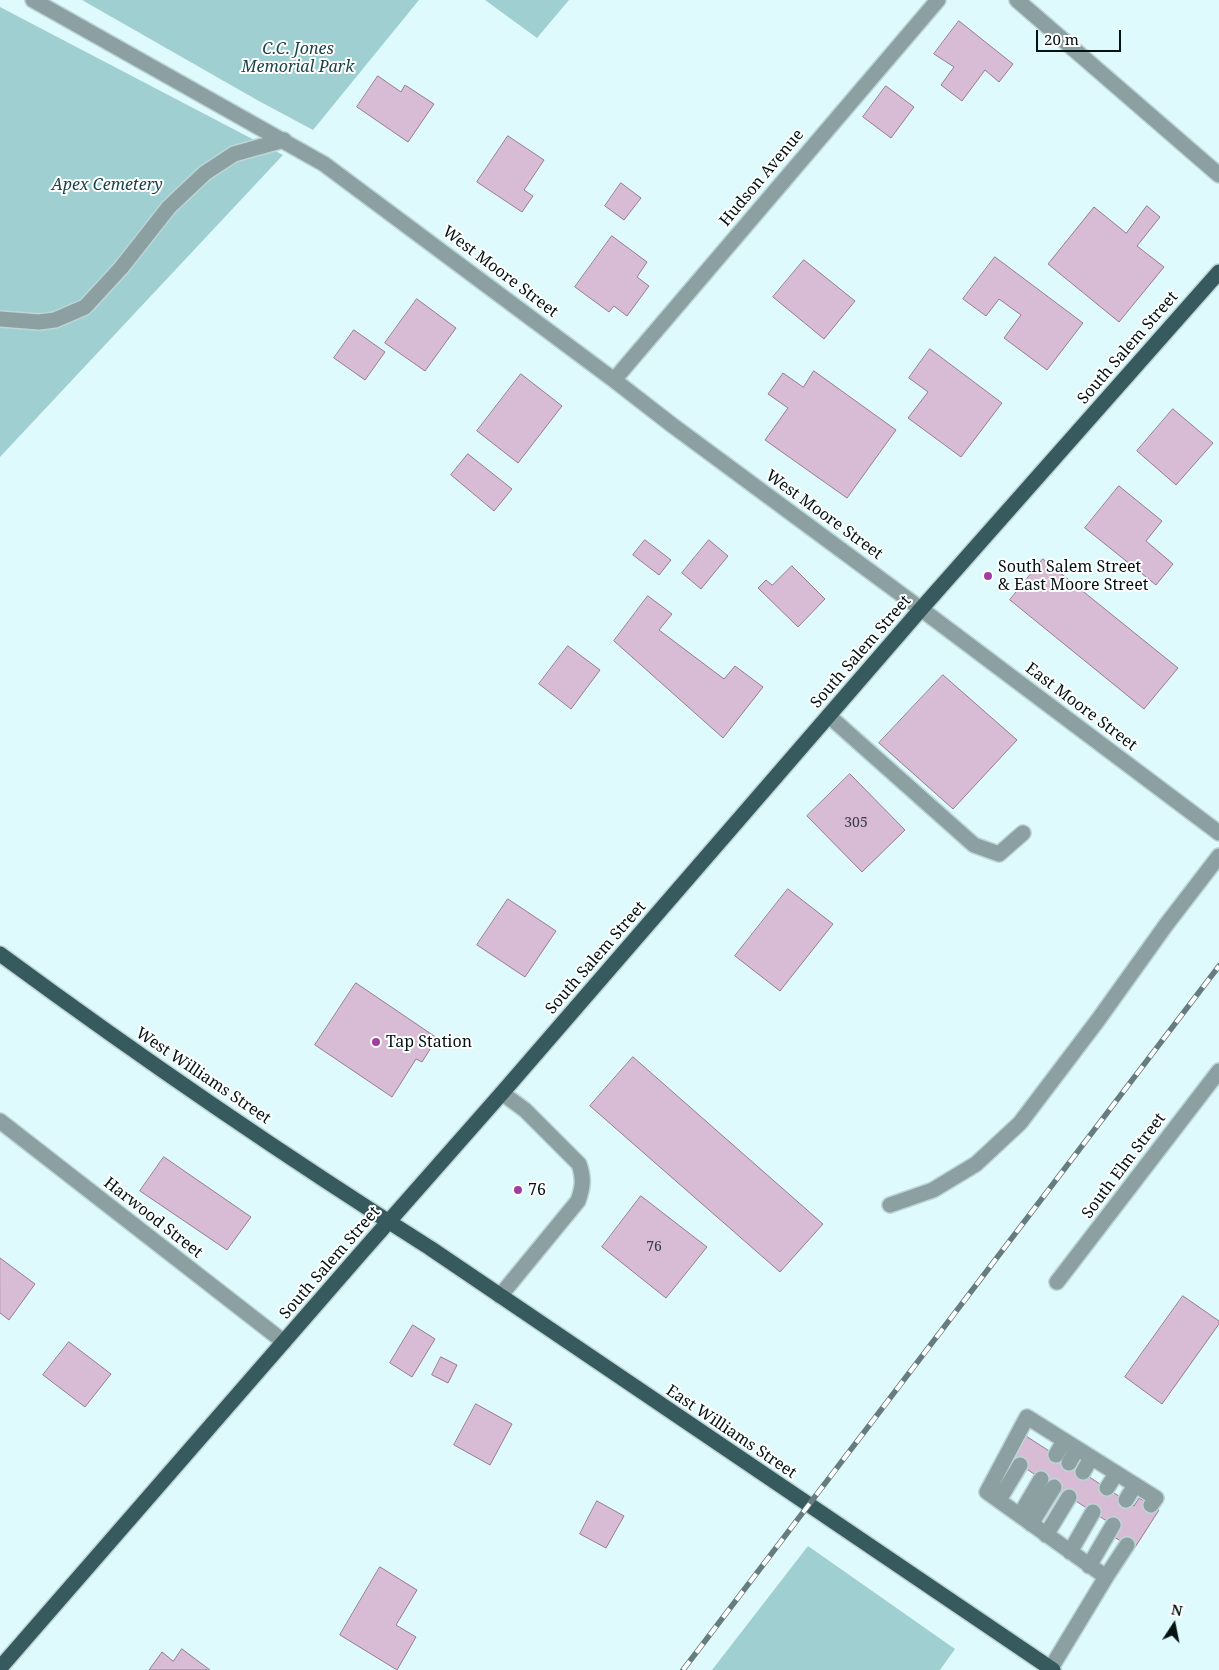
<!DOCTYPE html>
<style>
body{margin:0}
#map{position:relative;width:1219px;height:1670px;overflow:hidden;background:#dffafc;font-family:"Noto Serif",serif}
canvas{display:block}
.north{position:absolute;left:1149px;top:1600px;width:50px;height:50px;-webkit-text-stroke:4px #fff;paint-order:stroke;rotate:11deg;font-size:14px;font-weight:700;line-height:20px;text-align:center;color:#021213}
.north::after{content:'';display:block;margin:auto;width:18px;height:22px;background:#021213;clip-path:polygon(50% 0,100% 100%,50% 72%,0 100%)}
.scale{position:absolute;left:1036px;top:30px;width:85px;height:22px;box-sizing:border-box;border:2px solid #021213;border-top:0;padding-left:6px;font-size:15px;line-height:18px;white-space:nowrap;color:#021213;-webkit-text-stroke:4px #fff;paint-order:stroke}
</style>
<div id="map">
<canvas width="1219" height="1670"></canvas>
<div class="north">N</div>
<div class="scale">20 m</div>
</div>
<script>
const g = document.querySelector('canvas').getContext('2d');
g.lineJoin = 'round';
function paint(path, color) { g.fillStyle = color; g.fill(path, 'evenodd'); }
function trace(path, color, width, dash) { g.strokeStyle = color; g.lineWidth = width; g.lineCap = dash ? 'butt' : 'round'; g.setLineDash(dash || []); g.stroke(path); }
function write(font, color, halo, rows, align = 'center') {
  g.font = font + ' "Noto Serif",serif'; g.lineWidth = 4; g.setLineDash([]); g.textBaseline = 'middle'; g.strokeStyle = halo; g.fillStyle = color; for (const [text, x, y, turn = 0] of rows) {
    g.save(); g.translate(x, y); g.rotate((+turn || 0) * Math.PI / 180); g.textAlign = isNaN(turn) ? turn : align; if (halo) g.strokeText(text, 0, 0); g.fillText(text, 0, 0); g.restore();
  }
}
paint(new Path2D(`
 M82,0h337l-106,130 -56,-30z
 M485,0h84l-32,38z
 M0,7l283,148 -283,302z
 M808,1546l147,103 -15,21h-228z`), '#a0cfd2');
const building = new Path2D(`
 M959,21l54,43 -14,18 -14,-12 -23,31 -21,-16 13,-18 -20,-13z
 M378,76l23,16 4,-7 29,19 -26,38 -51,-35z
 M886,86l28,21 -23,31 -28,-21z
 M508,136l36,24 -20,30 9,6 -11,16 -45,-30z
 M621,183l20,15 -17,22 -19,-14z
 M1147,206l13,11 -23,29 27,21 -45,55 -71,-58 46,-57 32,26z
 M612,236l35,26 -10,15 12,9 -22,30 -13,-10 -5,6 -34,-25z
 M995,257l88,66 -36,47 -43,-32 17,-23 -22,-16 -13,17 -23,-17z
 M804,260l51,41 -31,38 -51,-42z
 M417,299l39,29 -31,43 -40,-28z
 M354,330l31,22 -20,28 -31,-22z
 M930,349l72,54 -41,54 -53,-39 20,-26 -19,-14z
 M814,371l82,59 -49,68 -82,-58 23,-32 -20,-14 15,-21 20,14z
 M521,374l41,32 -44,57 -41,-32z
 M1173,409l40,34 -37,42 -39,-34z
 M468,454l44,35 -18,22 -43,-36z
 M1119,486l43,35 -16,20 27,23 -17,21 -71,-57z
 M645,540l26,20 -12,15 -26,-20z
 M709,540l19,16 -27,33 -19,-16z
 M1043,559l135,109 -34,41 -134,-109z
 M792,566l33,33 -27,28 -40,-39 8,-8 6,5z
 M648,596l24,18 -13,16 65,49 11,-13 28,21 -40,51 -109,-97z
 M568,646l32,24 -29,39 -32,-25z
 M943,675l74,65 -64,69 -74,-66z
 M850,774l55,56 -43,42 -55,-56z
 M788,889l45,35 -53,67 -45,-35z
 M508,899l48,32 -31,46 -48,-32z
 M356,983l81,55 -15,24 -6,-3 -24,38 -77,-52z
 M633,1057l190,167 -43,48 -190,-166z
 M164,1157l87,60 -24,33 -87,-59z
 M641,1196l66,51 -41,51 -64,-51z
 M0,1258l35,26 -26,36 -9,-7z
 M1183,1296l36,25v3l-57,80 -37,-27z
 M413,1325l22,14 -23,38 -22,-14z
 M69,1342l42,32 -26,33 -42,-32z
 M441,1357l16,8 -9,18 -16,-8z
 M476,1404l36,20 -22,41 -36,-20z
 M1026,1436l108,70 5,-8 20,12 -25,39 -20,-12 5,-8 -108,-70z
 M597,1501l27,15 -18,32 -26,-14z
 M380,1567l37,23 -21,35 20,12 -19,33 -57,-35z
 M182,1649l28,21h-61l13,-18 11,9z`);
paint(building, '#d8bbd5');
trace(building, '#967b94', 1);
const lane = new Path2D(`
 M0,319l39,3 16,-2 30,-13 36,-39 48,-61 36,-34 29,-19 50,-14
 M829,716l145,129 25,9 24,-21
 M890,1205l43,-15 43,-26 44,-41 78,-103 68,-95 53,-69
 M500,1296l78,-95c5,-14 6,-23 1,-37l-54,-54 -23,-17
 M1056,1455l8,-14
 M1069,1463l8,-14
 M1083,1472l8,-14
 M1107,1488l9,-14
 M999,1500l21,-35
 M1126,1500l9,-15
 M1020,1515l21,-36
 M1031,1524l23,-37
 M1046,1535l23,-38
 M1070,1552l23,-40
 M1089,1566l24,-41
 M1106,1577l21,-32
 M1051,1668l55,-91 -119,-85 40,-75 129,81 -5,7`);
const street = new Path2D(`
 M33,0l291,164 290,216 58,45 249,184 298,224
 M1017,0l202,175
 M614,380l324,-380
 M0,1121l284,221
 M1057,1282l162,-211`);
const primary = new Path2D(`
 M0,954c140,103 283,201 430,294l623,422
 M0,1668l361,-415 141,-160 419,-484 298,-337`);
trace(lane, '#bcd5d7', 18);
trace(street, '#bcd5d7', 18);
trace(primary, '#bcd5d7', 18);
trace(lane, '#8ca0a1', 15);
trace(street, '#8ca0a1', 15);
trace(primary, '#365a5d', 15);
const rail = new Path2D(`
 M683,1670l536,-704`);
trace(rail, '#677c7e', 5.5);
trace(rail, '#fff', 4, [11]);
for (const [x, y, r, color] of [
 [988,576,5,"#a23ca0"],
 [376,1042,5,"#a23ca0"],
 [518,1190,5,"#a23ca0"]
]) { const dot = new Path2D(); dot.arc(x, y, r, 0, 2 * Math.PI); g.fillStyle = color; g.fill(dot); trace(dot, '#fff', 2); }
write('14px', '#383c44', null, [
 ["305",856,823],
 ["76",654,1247]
]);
write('italic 16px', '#184447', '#fff', [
 ["C.C. Jones",298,49],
 ["Memorial Park",298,67],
 ["Apex Cemetery",107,185]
]);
write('16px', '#021213', '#fff', [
 ["Hudson Avenue",762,178,-50],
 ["West Moore Street",500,272,37],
 ["South Salem Street",1128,348,-49],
 ["West Moore Street",824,515,36],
 ["South Salem Street",861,652,-49],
 ["East Moore Street",1081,707,37],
 ["South Salem Street",596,958,-49],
 ["West Williams Street",203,1076,34],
 ["South Elm Street",1124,1166,-53],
 ["Harwood Street",153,1218,38],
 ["South Salem Street",330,1263,-49],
 ["East Williams Street",731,1432,34]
]);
write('16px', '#021213', '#fff', [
 ["South Salem Street",998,567],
 ["& East Moore Street",998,585],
 ["Tap Station",386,1042],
 ["76",528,1190]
], 'left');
</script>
